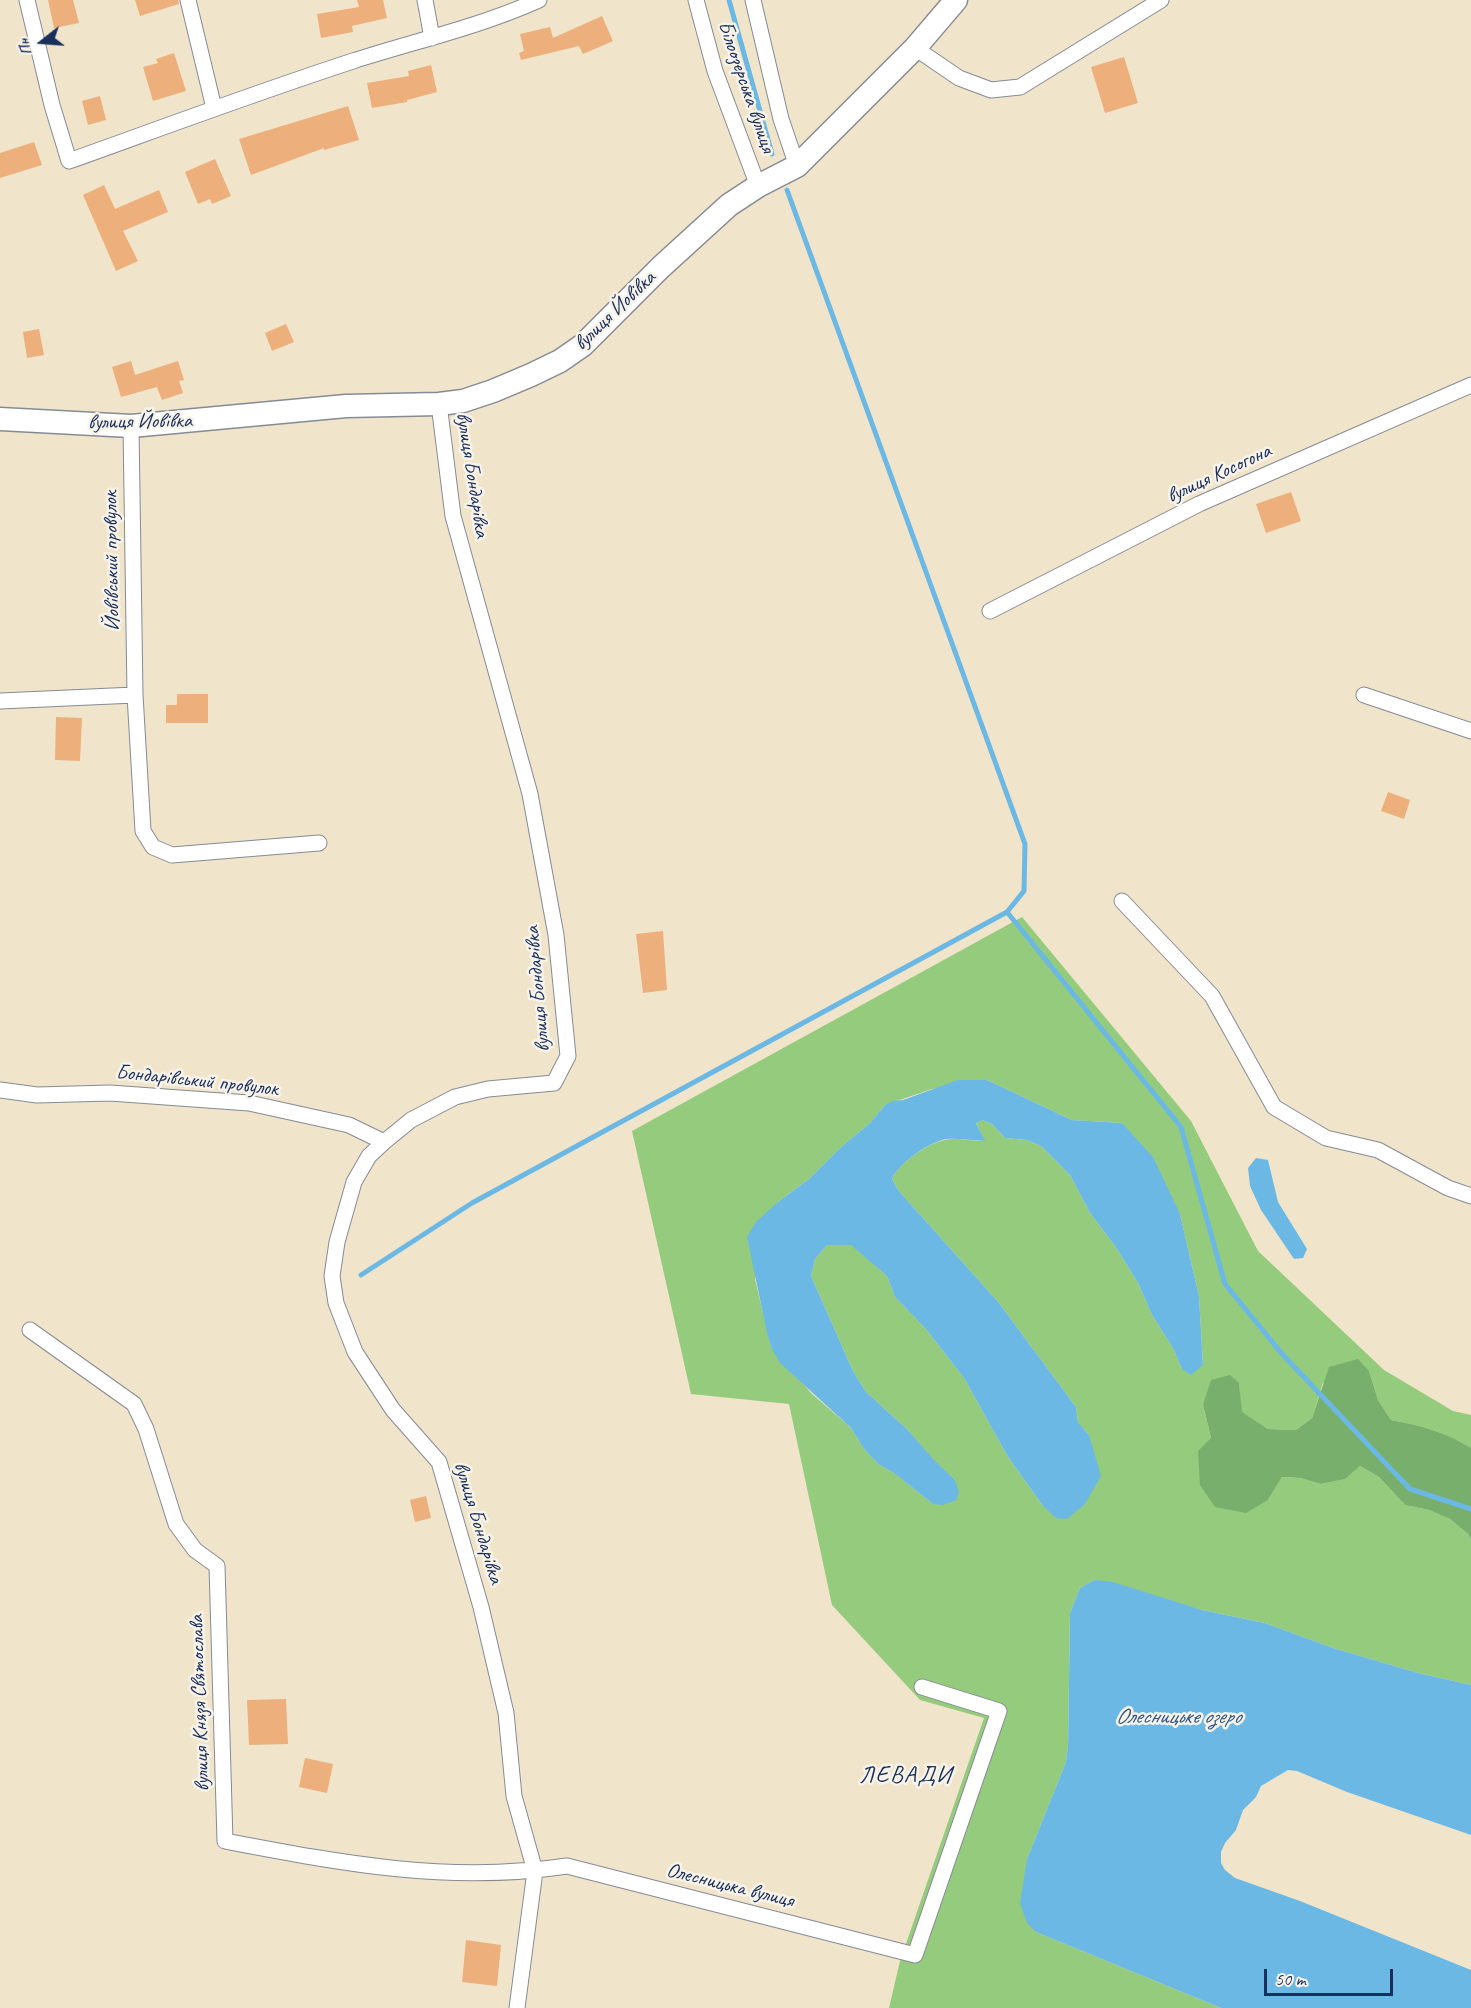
<!DOCTYPE html>
<meta charset="utf-8">
<style>
body{margin:0}
#map{position:relative;width:1471px;height:2008px;overflow:hidden;background:#f0e5ca;font-family:Caveat,sans-serif}
canvas{display:block}
.north{position:absolute;left:12px;top:12px;width:60px;height:60px;-webkit-text-stroke:4px #f7f3e8;paint-order:stroke;rotate:253deg;font-size:16px;font-weight:700;line-height:24px;text-align:center;color:#1b2f5e}
.north::after{content:'';display:block;margin:auto;width:21px;height:27px;background:#1b2f5e;clip-path:polygon(50% 0,100% 100%,50% 72%,0 100%)}
.scale{position:absolute;left:1264px;top:1969px;width:129px;height:27px;box-sizing:border-box;border:3px solid #1b2f5e;border-top:0;padding-left:8px;font-size:18px;line-height:21px;white-space:nowrap;color:#1b2f5e;-webkit-text-stroke:4px #f7f3e8;paint-order:stroke}
</style>
<div id="map">
<canvas width="1471" height="2008"></canvas>
<div class="north">Пн</div>
<div class="scale">50 m</div>
</div>
<script>
const g = document.querySelector('canvas').getContext('2d');
g.lineJoin = 'round';
function paint(path, color) { g.fillStyle = color; g.fill(path, 'evenodd'); }
function trace(path, color, width, dash) { g.strokeStyle = color; g.lineWidth = width; g.lineCap = dash ? 'butt' : 'round'; g.setLineDash(dash || []); g.stroke(path); }
function write(font, color, halo, rows, align = 'center') {
  g.font = font + ' Caveat,sans-serif'; g.lineWidth = 5; g.setLineDash([]); g.textBaseline = 'middle'; g.strokeStyle = halo; g.fillStyle = color; for (const [text, x, y, turn = 0] of rows) {
    g.save(); g.translate(x, y); g.rotate((+turn || 0) * Math.PI / 180); g.textAlign = isNaN(turn) ? turn : align; if (halo) g.strokeText(text, 0, 0); g.fillText(text, 0, 0); g.restore();
  }
}
paint(new Path2D(`
 M1022,917l169,204 67,130 126,119 69,41 18,4v33c-24,-16 -52,-23 -80,-28l-13,-20 -9,-29 -46,12 -11,35 -16,12 -28,-1 -27,-17 -2,-29 -36,22 8,33 57,62 14,-23 18,1 21,6 23,-5 16,-13 19,11 26,28 24,5 21,9 18,15 3,6v145l-53,-12 -85,-25 -68,-25 -63,-13 -108,-30 -14,8 -10,25 -2,133 -2,16 -39,97 9,73 185,76h-332l11,-47 84,-243 -64,-18 -88,-95 -43,-201 -98,-10 -59,-263zM987,1080l85,40 50,3 58,91 19,82 4,69 -21,4 -9,-21 -21,-33 -14,-32 -23,-37 -25,-33 -20,-38 -29,-29 -14,-6 -22,-2 -13,-14 -10,-4 -6,2 8,19c-11,0 -29,-4 -39,-1 -17,3 -46,23 -53,39l6,11 101,113 77,104 2,15 11,13 -46,71 -35,-49 -44,-79 -39,-50 -30,-31 -8,-21 -36,-32 -24,1 -12,14 -4,17 42,95 13,21 41,37 27,32 21,19 -22,24 -39,-31 -16,-9 -14,-15 -13,-21 -40,-35 -40,-46 -16,-68 23,-77 31,-23 30,-30 31,-26 15,-18 47,-16z`), '#95cb7d');
paint(new Path2D(`
 M1358,1359l11,12 9,29 13,20c28,5 56,12 80,28v92l-3,-6 -18,-15 -21,-9 -24,-5 -26,-28 -19,-11 -15,13 -24,5 -21,-6 -18,-1 -14,23 -22,13 -31,-6 -15,-22 -2,-34 13,-13 -8,-33 8,-25 19,-5 9,8 3,29 26,17 28,1 16,-12 17,-51z`), '#78af6c');
paint(new Path2D(`
 M958,1080h29l85,40 50,3 31,34 27,57 19,82 4,69 -12,10 -9,-6 -9,-21 -21,-33 -14,-32 -23,-37 -25,-33 -20,-38 -29,-29 -14,-6 -22,-2 -13,-14 -10,-4 -6,3 9,18c-12,0 -26,-3 -38,-2 -17,2 -49,25 -55,40l6,11 101,113 77,104 2,15 11,13 12,41 -16,28 -18,15 -11,-1 -13,-12 -35,-49 -44,-79 -39,-50 -30,-31 -8,-21 -36,-31h-24l-12,14 -4,17 42,95 13,21 41,37 27,31 21,20 4,12 -3,8 -13,5 -10,-1 -39,-31 -16,-9 -14,-15 -13,-21 -71,-65 -9,-16 -4,-14 -20,-96 9,-15 22,-20 31,-23 30,-30 31,-26 15,-18 8,-4 10,-1z
 M1256,1158l12,2 10,42 29,47 -4,9 -9,1 -33,-49 -11,-24 -2,-18z
 M1094,1580l19,2 89,28 63,13 68,25 85,25 53,12v150l-124,-43 -50,-21 -9,-1 -27,16 -5,11 -13,13 -7,20 -11,13 -4,9v11l4,7 10,8 65,23 171,69v38h-250l-185,-76 -9,-9 -7,-20 7,-44 39,-97 2,-16 2,-133 10,-25z`), '#6cb8e5');
trace(new Path2D(`
 M729,0l43,154
 M1007,912l174,215 44,157 58,71 127,134 61,20
 M361,1275l111,-72 535,-291 17,-21 1,-47 -238,-654`), '#6cb8e5', 5);
paint(new Path2D(`
 M48,0h25l6,23 -25,5z
 M135,0h43l1,4 -39,12z
 M357,0h26l4,18 -35,8 1,6 -32,6 -4,-24 42,-7z
 M602,16l11,25 -30,13 -4,-8 -58,14 -2,-7 5,-2 -4,-17 30,-7 3,11z
 M174,53l12,38 -33,10 -10,-34 15,-4 -2,-4z
 M1124,57l14,46 -33,10 -14,-46z
 M431,65l6,27 -30,8v2l-35,6 -5,-25 42,-7 -1,-5z
 M100,96l6,24 -18,5 -6,-24z
 M348,106l11,34 -35,10v-2l-73,27 -12,-36z
 M34,142l8,23 -42,13v-25z
 M215,159l16,37 -19,8 -2,-5 -12,5 -13,-32z
 M104,185l11,24 44,-19 9,22 -45,19 15,30 -22,10 -33,-76z
 M286,324l8,18 -22,9 -7,-18z
 M39,329l5,26 -17,3 -4,-26z
 M131,361l4,14 43,-14 6,19 -5,1 4,12 -21,7 -5,-13 -36,10 -9,-30z
 M1291,492l10,29 -35,12 -10,-29z
 M177,694h31v29h-42v-18h11z
 M56,717l26,1 -2,43 -25,-1z
 M1388,792l22,8 -6,19 -23,-8z
 M663,931l4,59 -24,3 -7,-59z
 M426,1496l5,22 -16,4 -5,-22z
 M286,1699l2,45 -39,1 -2,-45z
 M305,1758l28,6 -6,29 -28,-6z
 M466,1940l35,5 -4,41 -35,-4z`), '#edaf7c');
const street = new Path2D(`
 M27,0l25,105 17,56c95,-34 189,-69 284,-100 62,-20 126,-34 186,-61
 M188,0l26,108
 M425,0l7,38
 M696,0l19,71 43,115
 M753,0l28,119 16,47
 M915,48l44,30 32,12 29,-3 141,-87
 M439,404l14,112 77,278 26,141 12,121 -14,27 -66,6 -33,8 -44,23 -27,22 -15,14 -15,26 -17,60 -5,34 4,27 19,49 38,58 46,52 42,145 25,106 8,83 21,75 -18,137
 M131,426l4,269
 M990,611l209,-107 272,-119
 M1364,695l107,36
 M0,701l135,-6 8,136 10,16 19,8 147,-12
 M1122,901l90,95 62,111 52,31 52,12 70,38 23,8
 M0,1090l37,5 73,-2 139,10 100,22 35,17
 M30,1330l104,74 12,25 30,95 19,26 22,16 8,275c116,22 224,43 342,25l348,89 84,-244 -77,-24`);
const secondary = new Path2D(`
 M0,419l131,7 215,-20 93,-2 24,-3 30,-10 38,-16 29,-14 23,-16 78,-78 68,-62 29,-19 39,-20 118,-118 41,-48`);
trace(street, '#868a94', 17);
trace(secondary, '#868a94', 25);
trace(street, '#fff', 15);
trace(secondary, '#fff', 22);
write('21px', '#1b2f5e', '#f7f3e8', [
 ["Білоозерська вулиця",746,87,71],
 ["вулиця Йовівка",615,311,-44],
 ["вулиця Йовівка",140,422,-1],
 ["вулиця Косогона",1219,474,-25],
 ["вулиця Бондарівка",472,475,81],
 ["Йовівський провулок",112,561,-91],
 ["вулиця Бондарівка",538,989,-95],
 ["Бондарівський провулок",197,1081,6],
 ["вулиця Бондарівка",478,1523,73],
 ["вулиця Князя Святослава",200,1703,-92],
 ["Олесницька вулиця",730,1886,14]
]);
write('italic 22px', '#335886', '#f7f3e8', [
 ["Олесницьке озеро",1178,1717]
]);
g.letterSpacing = '1.5px';
write('24px', '#1b2f5e', '#f7f3e8', [
 ["ЛЕВАДИ",906,1776]
]);
g.letterSpacing = '0px';
</script>
